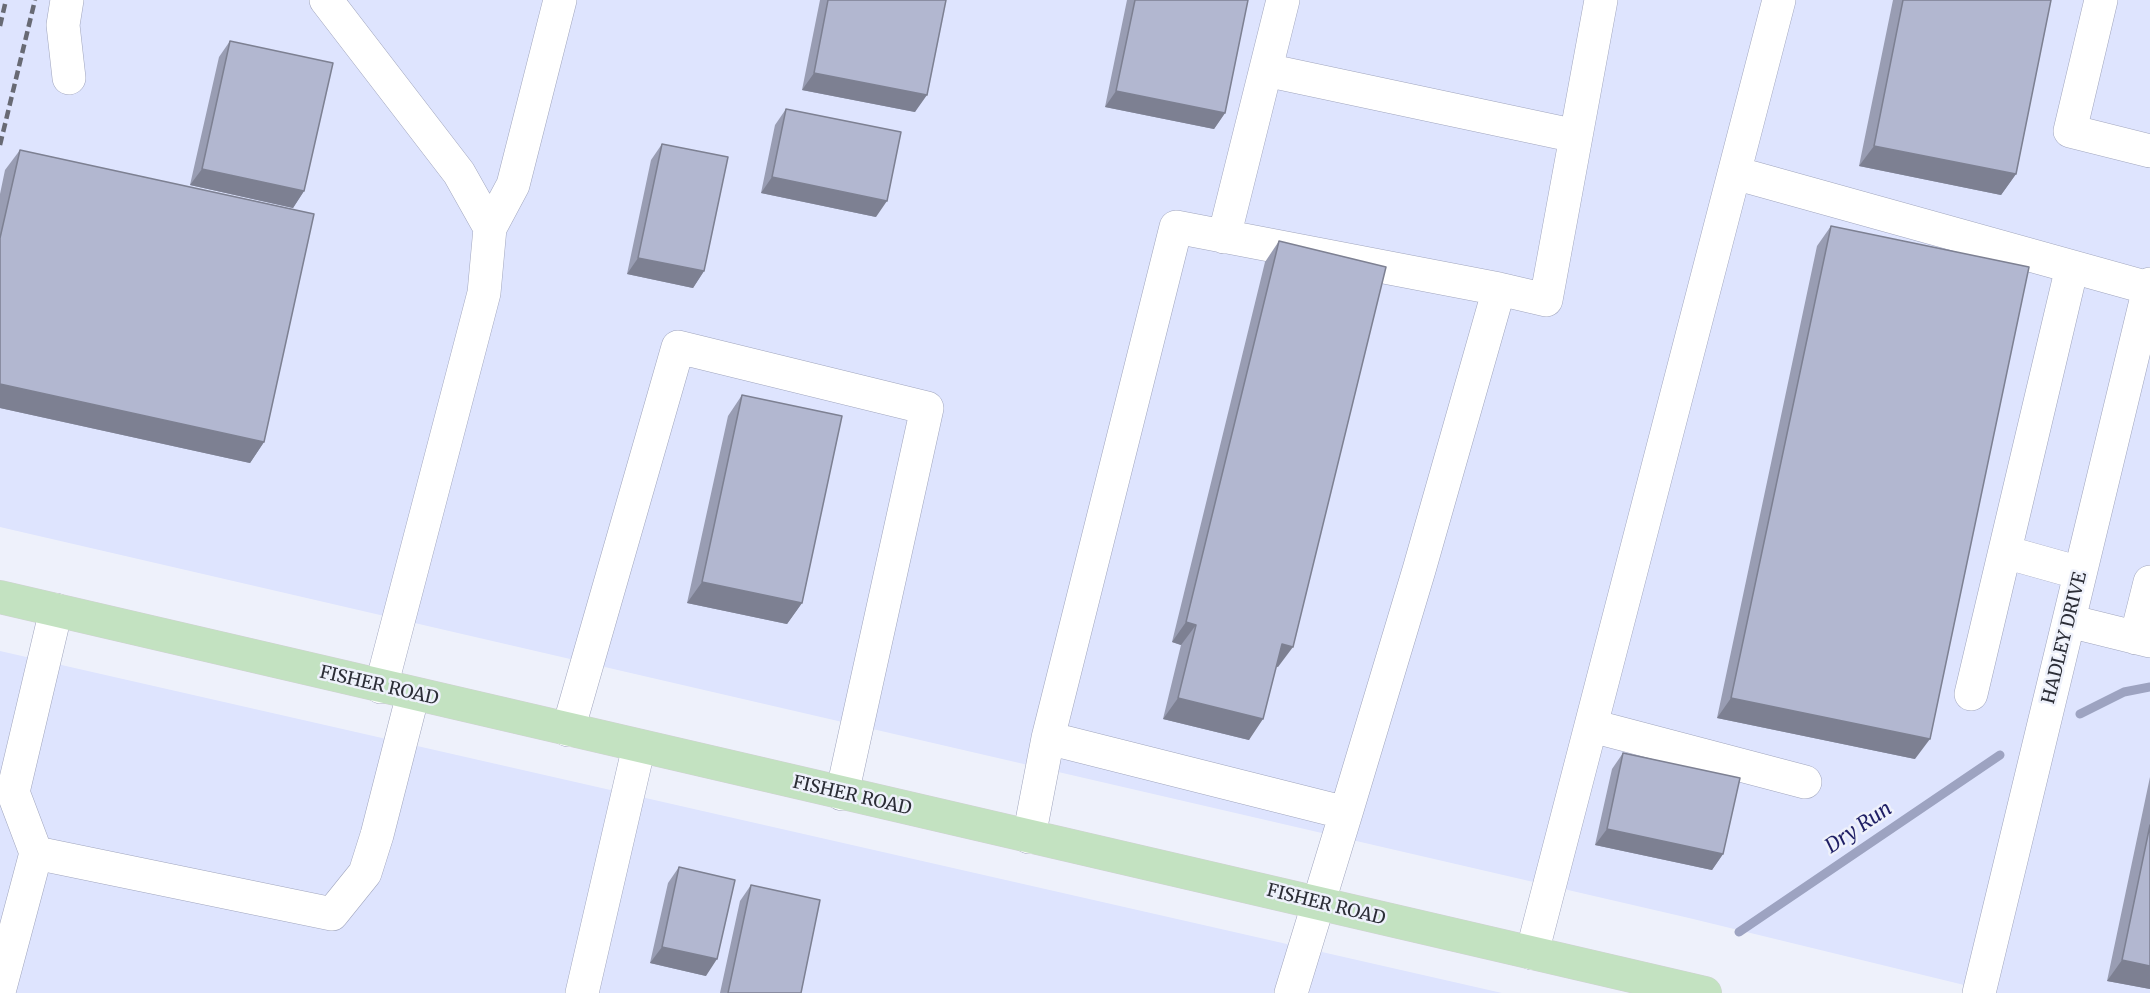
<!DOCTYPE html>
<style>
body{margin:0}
canvas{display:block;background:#eef1fb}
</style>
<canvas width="2150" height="993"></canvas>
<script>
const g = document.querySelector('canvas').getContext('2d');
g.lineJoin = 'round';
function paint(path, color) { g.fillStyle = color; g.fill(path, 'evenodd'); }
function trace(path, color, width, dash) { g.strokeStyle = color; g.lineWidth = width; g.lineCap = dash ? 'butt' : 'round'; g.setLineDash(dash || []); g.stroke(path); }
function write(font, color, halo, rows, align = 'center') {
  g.font = font + ' Merriweather,serif'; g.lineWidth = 5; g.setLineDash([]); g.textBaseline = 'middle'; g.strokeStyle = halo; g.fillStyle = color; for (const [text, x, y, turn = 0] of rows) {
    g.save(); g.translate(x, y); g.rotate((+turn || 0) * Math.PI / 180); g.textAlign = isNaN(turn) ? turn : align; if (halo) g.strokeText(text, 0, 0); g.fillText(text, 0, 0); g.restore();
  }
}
paint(new Path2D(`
 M0,0h2150v993h-153l-308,-75 -1689,-391z
 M0,651l1502,342h-1502z`), '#dee4fe');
trace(new Path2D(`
 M2080,714l44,-22 26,-5
 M1739,932l261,-177`), '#9da3c1', 9);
const minor = new Path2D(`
 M67,0l-4,25 6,53
 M326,0l133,173 31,55 -6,65 -103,394
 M2101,0l-31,131 80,20
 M1266,70l310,66
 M1735,173l414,115
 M490,228l23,-43 47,-185
 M1224,237l59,-237
 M1499,289l47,11 55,-300
 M2005,552l75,21
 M56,610l-43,182 23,61 296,61 33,-41 12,-38 36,-141
 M2069,621l81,20
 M2136,638l14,-56
 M1971,694l101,-427
 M1592,726l213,56
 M568,730l110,-383 249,61 -85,386
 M1048,738l128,-511 323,62 -80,281 -73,243
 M1029,837l19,-99 298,75 -55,180
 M1532,953l247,-953
 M0,988l36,-135
 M582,993l57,-247
 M1979,993l171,-709`);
const major = new Path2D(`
 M0,597l1705,396`);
trace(minor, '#a1a6be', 34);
trace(major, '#d0d1d3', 34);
trace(minor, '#fff', 33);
trace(major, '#c3e2c1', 33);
trace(new Path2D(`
 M0,26l6,-26
 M0,145l35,-145`), '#686a74', 4.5, [9, 4.5]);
paint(new Path2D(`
 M820,0h126l-31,112 -113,-22z
 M1127,0h121l-23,113 -11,16 -109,-22z
 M1893,0h158l-35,174 -15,21 -142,-29z
 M230,41l74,150 -11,17 -103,-23 29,-128z
 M786,109l90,108 -115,-24 14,-68z
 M662,144l42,127 -11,17 -66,-14 24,-114z
 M20,150l244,292 -14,21 -250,-55v-214l5,-24z
 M1831,226l84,533 -198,-41 100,-472z
 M1279,241l-1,426 -2,-1 -27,74 -86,-21 18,-74 -9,-3 93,-380z
 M742,395l60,208 -15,21 -100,-21 41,-187z
 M1623,753l100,101 -11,16 -117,-25 17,-76z
 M2150,777v212l-43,-8z
 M679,867l27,109 -56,-13 18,-80z
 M751,885l50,108h-81l20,-92z`), '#999db3');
paint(new Path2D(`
 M814,73l113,22 -12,17 -113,-22z
 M1116,91l109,22 -11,16 -109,-22z
 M1874,146l142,28 -15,21 -142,-29z
 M202,169l102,22 -11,17 -103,-23z
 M772,177l115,24 -11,16 -115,-24z
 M638,258l66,13 -11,17 -66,-14z
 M0,384l264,58 -14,21 -250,-55z
 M702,582l100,21 -15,21 -100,-21z
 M1186,622l10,3 -15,20 -9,-3z
 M1282,644l11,3 -15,20 -11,-3z
 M1178,698l85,21 -14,21 -86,-21z
 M1731,698l199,41 -15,20 -198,-41z
 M1607,829l116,25 -11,16 -117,-25z
 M662,947l55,12 -11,17 -56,-13z
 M2122,960l28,6v23l-43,-8z`), '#7d8092');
const building = new Path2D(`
 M828,0h118l-19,95 -113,-22z
 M1135,0h113l-23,113 -109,-22z
 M1903,0h148l-35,174 -142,-28z
 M230,41l103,22 -29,128 -102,-22z
 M786,109l115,23 -14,69 -115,-24z
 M662,144l66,13 -24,114 -66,-13z
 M20,150l294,64 -50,228 -264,-58v-146z
 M1831,226l198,41 -99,472 -199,-41z
 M1279,241l107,26 -93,380 -11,-3 -19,75 -85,-21 18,-73 -10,-3z
 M742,395l100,21 -40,187 -100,-21z
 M1623,753l117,25 -17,76 -116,-25z
 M2150,825v141l-28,-6z
 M679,867l56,13 -18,79 -55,-12z
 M751,885l69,15 -19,93h-73z`);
paint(building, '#b2b7d0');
trace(building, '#7d8092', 1.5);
write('18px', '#2b2d36', '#eef1fb', [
 ["HADLEY DRIVE",2065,638,-76],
 ["FISHER ROAD",379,686,13],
 ["FISHER ROAD",852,796,13],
 ["FISHER ROAD",1326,905,14]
]);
write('italic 20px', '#1f1f65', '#eef1fb', [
 ["Dry Run",1859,828,-34]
]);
</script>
